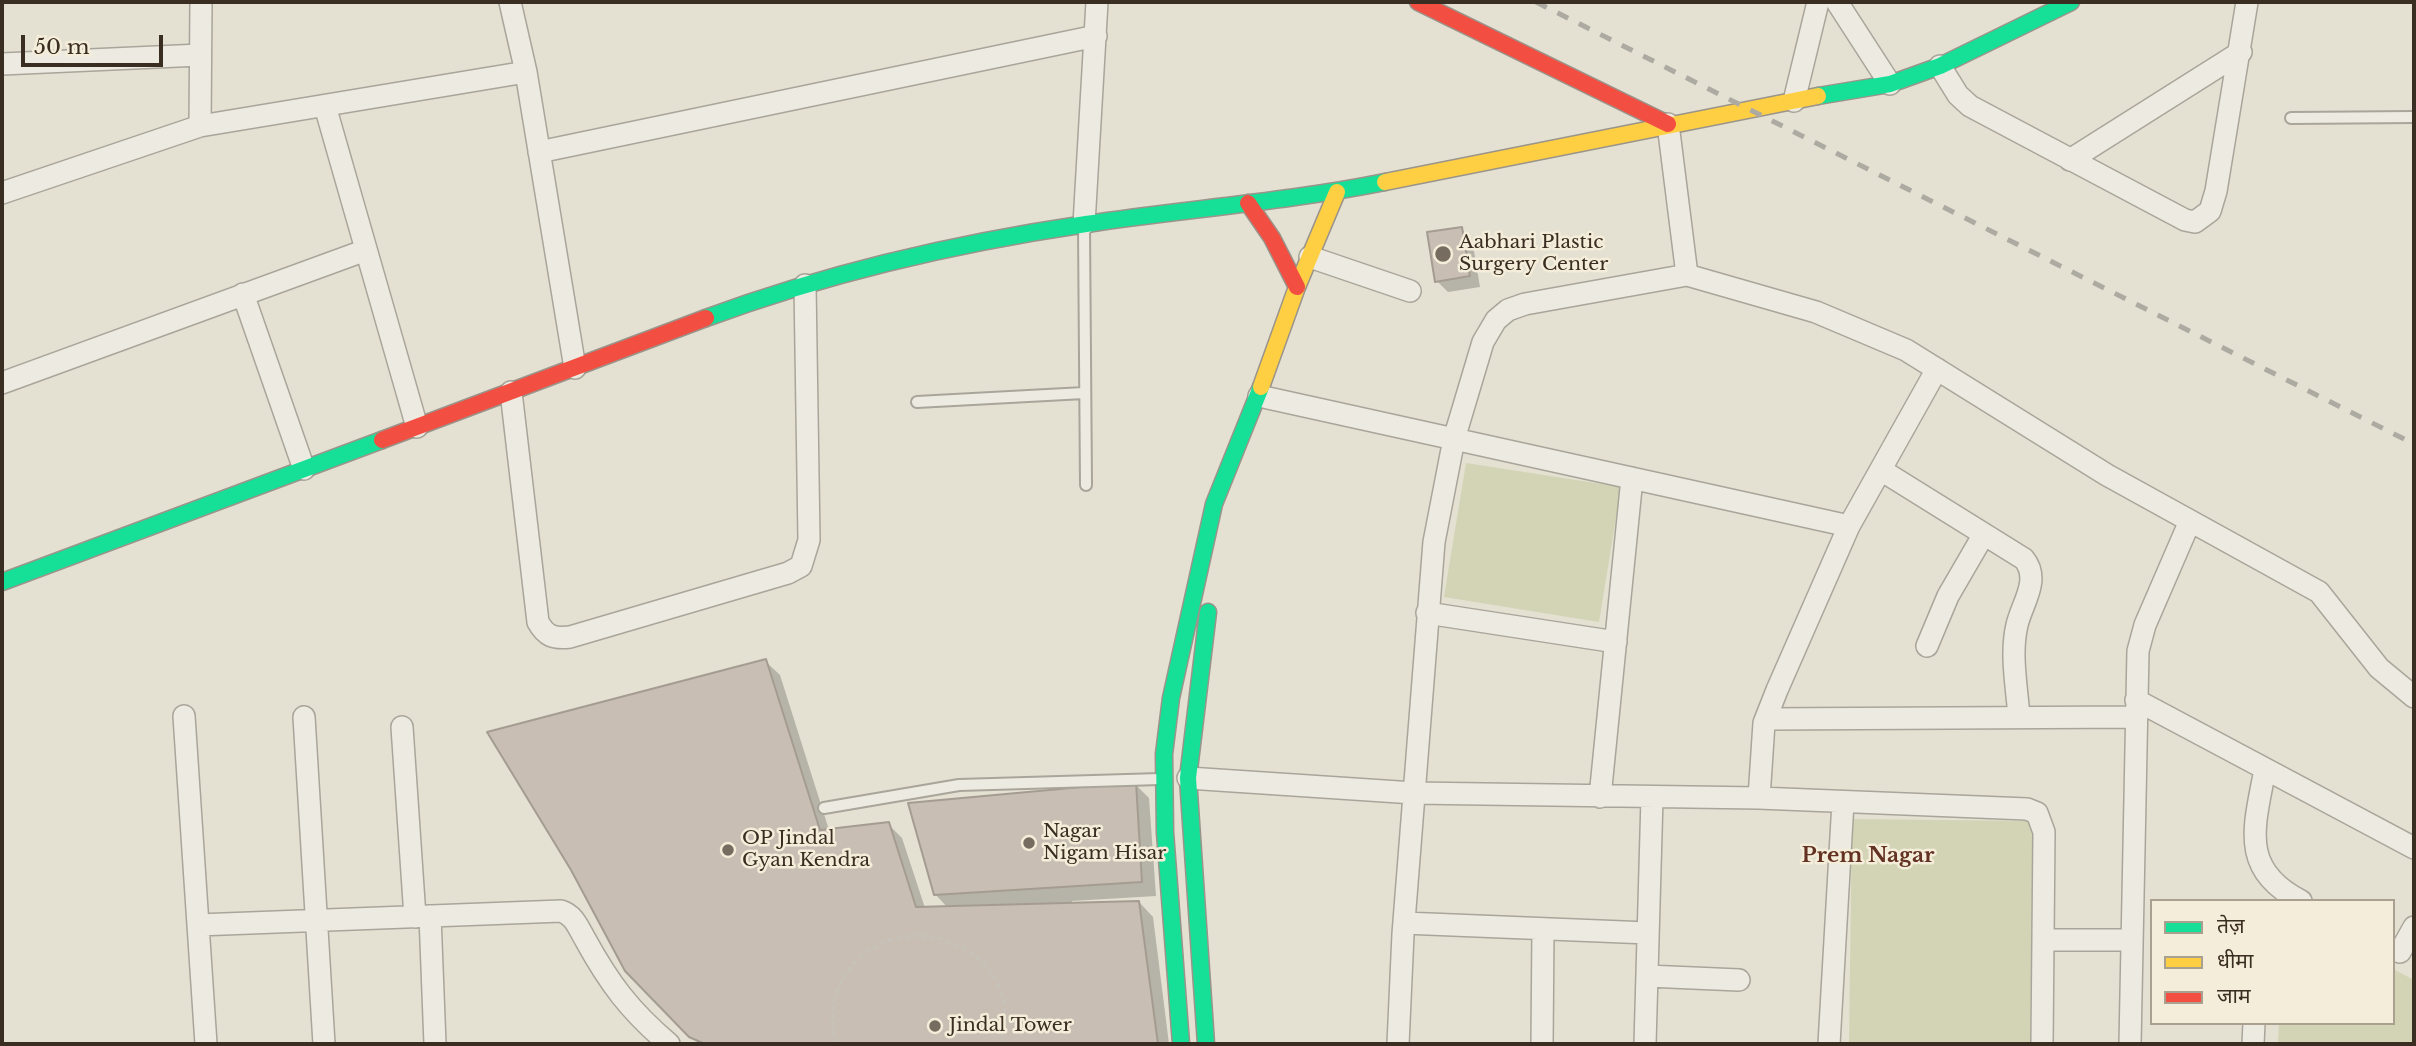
<!DOCTYPE html>
<meta charset="utf-8">
<style>
body{margin:0}
#map{position:relative;width:2416px;height:1046px;overflow:hidden;background:#e4e0d2;font-family:"Libre Baskerville","Noto Sans Devanagari",serif}
canvas{display:block}
.frame{position:absolute;inset:0;border:4px solid #3a2d21;pointer-events:none}
.legend{position:absolute;left:2150px;top:899px;width:245px;height:126px;box-sizing:border-box;background:#f4edd9;border:2px solid #aaa08f;margin:0;padding:9px 12px;list-style:none;font-size:21px;color:#3a2d21}
.legend li{display:flex;align-items:center;gap:14px;height:35px}
.legend b{width:35px;border:2px solid #aaa08f}
.scale{position:absolute;left:21px;top:35px;width:142px;height:32px;box-sizing:border-box;border:4px solid #3a2d21;border-top:0;padding-left:9px;font-size:21px;line-height:24px;white-space:nowrap;color:#3a2d21;-webkit-text-stroke:5px #f4edd9;paint-order:stroke}
</style>
<div id="map">
<canvas width="2416" height="1046"></canvas>
<div class="frame"></div>
<ul class="legend">
<li><b style="height:9px;background:#16e098"></b>तेज़</li>
<li><b style="height:9px;background:#ffcf43"></b>धीमा</li>
<li><b style="height:9px;background:#f24e42"></b>जाम</li>
</ul>
<div class="scale">50 m</div>
</div>
<script>
const g = document.querySelector('canvas').getContext('2d');
g.lineJoin = 'round';
function paint(path, color) { g.fillStyle = color; g.fill(path, 'evenodd'); }
function trace(path, color, width, dash) { g.strokeStyle = color; g.lineWidth = width; g.lineCap = dash ? 'butt' : 'round'; g.setLineDash(dash || []); g.stroke(path); }
function write(font, color, halo, rows, align = 'center') {
  g.font = font + ' "Libre Baskerville",serif'; g.lineWidth = 5; g.setLineDash([]); g.textBaseline = 'middle'; g.strokeStyle = halo; g.fillStyle = color; for (const [text, x, y, turn = 0] of rows) {
    g.save(); g.translate(x, y); g.rotate((+turn || 0) * Math.PI / 180); g.textAlign = isNaN(turn) ? turn : align; if (halo) g.strokeText(text, 0, 0); g.fillText(text, 0, 0); g.restore();
  }
}
paint(new Path2D(`
 M1466,463l155,24 -22,135 -155,-25z
 M1852,819l181,2 -3,223 -181,-1z
 M2393,969l21,11v64l-136,-2 1,-19h114z`), '#d2d4b5');
paint(new Path2D(`
 M1461,229l11,10 8,48 -32,5 -11,-11z
 M765,661l15,14 49,155 59,-6 14,14 23,70h23l-13,-14 200,-110 14,14 7,98 -84,5v3l67,-2 14,15 16,127h-470l-73,-74z`), '#0003');
const building = new Path2D(`
 M1462,227l8,49 -35,6 -8,-50z
 M766,659l54,171 69,-8 27,85 223,-6 19,143h-453l-16,-7 -64,-66 -54,-101 -84,-138z
 M1136,782l6,100 -208,13 -26,-92z`);
paint(building, '#c8beb3');
trace(building, '#a59c91', 2);
const lane = new Path2D(`
 M2291,118l123,-1
 M1084,229l2,256
 M917,402l167,-9
 M824,808l135,-23 201,-6`);
const street = new Path2D(`
 M510,2l16,70 49,296
 M1837,2l53,82
 M2,64l198,-9
 M1940,66l18,29 12,11 215,114 10,2 15,-11 6,-20 31,-189
 M1794,101l24,-99
 M325,106l92,321
 M1668,124l19,151
 M200,126l1,-124
 M539,152l557,-116
 M2070,160l171,-108
 M2,193l198,-67 326,-54
 M1084,224l13,-222
 M1310,257l100,34
 M243,294l61,175
 M2,383l364,-133
 M511,392l27,230c8,14 15,17 32,15l218,-64 13,-7 8,-26 -4,-255
 M1259,396l590,130
 M1881,470l143,89c17,21 -2,44 -7,66 -7,29 0,63 2,92
 M1427,613l189,29
 M1927,646l21,-50 36,-62
 M2136,700l278,148
 M184,716l22,328
 M304,717l20,327
 M1766,719l370,-2
 M402,727l13,190
 M2265,769c-10,56 -27,100 36,132
 M1188,778l226,15 345,5 268,11 10,4 7,19 -2,212
 M1600,797l32,-319
 M1759,798l5,-75 13,-33 72,-164 88,-157
 M430,916l5,128
 M1404,923l244,10
 M198,925l363,-14c13,4 17,16 24,28 24,44 45,72 84,105
 M2043,940h89
 M2400,952l14,-25
 M1647,976l92,4
 M1398,1044l5,-110 31,-392 20,-103 29,-97 13,-22 12,-10 17,-6 162,-29 129,37 90,38 201,125 212,117 60,76 35,29
 M1542,1044l1,-115
 M1645,1044l7,-246
 M1829,1044l14,-242
 M2130,1044l8,-393 7,-26 45,-104
 M2253,1044l1,-21`);
const fast = new Path2D(`
 M1818,96l72,-12 50,-18 131,-64
 M706,318c122,-45 251,-75 380,-94 99,-15 200,-22 299,-42
 M2,582l380,-142
 M1181,1044l-16,-212 -1,-78 7,-56 43,-194 47,-117
 M1206,1044l-18,-266 20,-166`);
const slow = new Path2D(`
 M1385,182l433,-86
 M1261,387l36,-100 40,-95`);
const jam = new Path2D(`
 M1418,2l250,122
 M1248,203l24,35 25,49
 M382,440l324,-122`);
trace(lane, '#aaa59a', 14);
trace(street, '#aaa59a', 24);
trace(fast, '#9a948a', 19);
trace(slow, '#9a948a', 19);
trace(jam, '#9a948a', 19);
trace(new Path2D(`
 M836,1044c-23,-82 69,-139 136,-90 14,10 26,26 31,42 4,14 0,34 -1,48`), '#c6c1b9', 3.5, [5, 3.5]);
trace(lane, '#edeae2', 10);
trace(street, '#edeae2', 21);
trace(fast, '#16e098', 16);
trace(slow, '#ffcf43', 16);
trace(jam, '#f24e42', 16);
trace(new Path2D(`
 M1536,2l878,442`), '#adaaa2', 5, [12, 12]);
for (const [x, y, r, color] of [
 [1443,254,9,"#766c5f"],
 [1029,843,7,"#766c5f"],
 [728,850,7,"#766c5f"],
 [935,1026,7,"#766c5f"]
]) { const dot = new Path2D(); dot.arc(x, y, r, 0, 2 * Math.PI); g.fillStyle = color; g.fill(dot); trace(dot, '#f4edd9', 2.5); }
write('19px', '#3a2d21', '#f4edd9', [
 ["Aabhari Plastic",1459,243],
 ["Surgery Center",1459,265],
 ["Nagar",1043,832],
 ["Nigam Hisar",1043,854],
 ["OP Jindal",742,839],
 ["Gyan Kendra",742,861],
 ["Jindal Tower",949,1026]
], 'left');
write('bold 21px', '#643223', '#f4edd9', [
 ["Prem Nagar",1868,856]
]);
</script>
